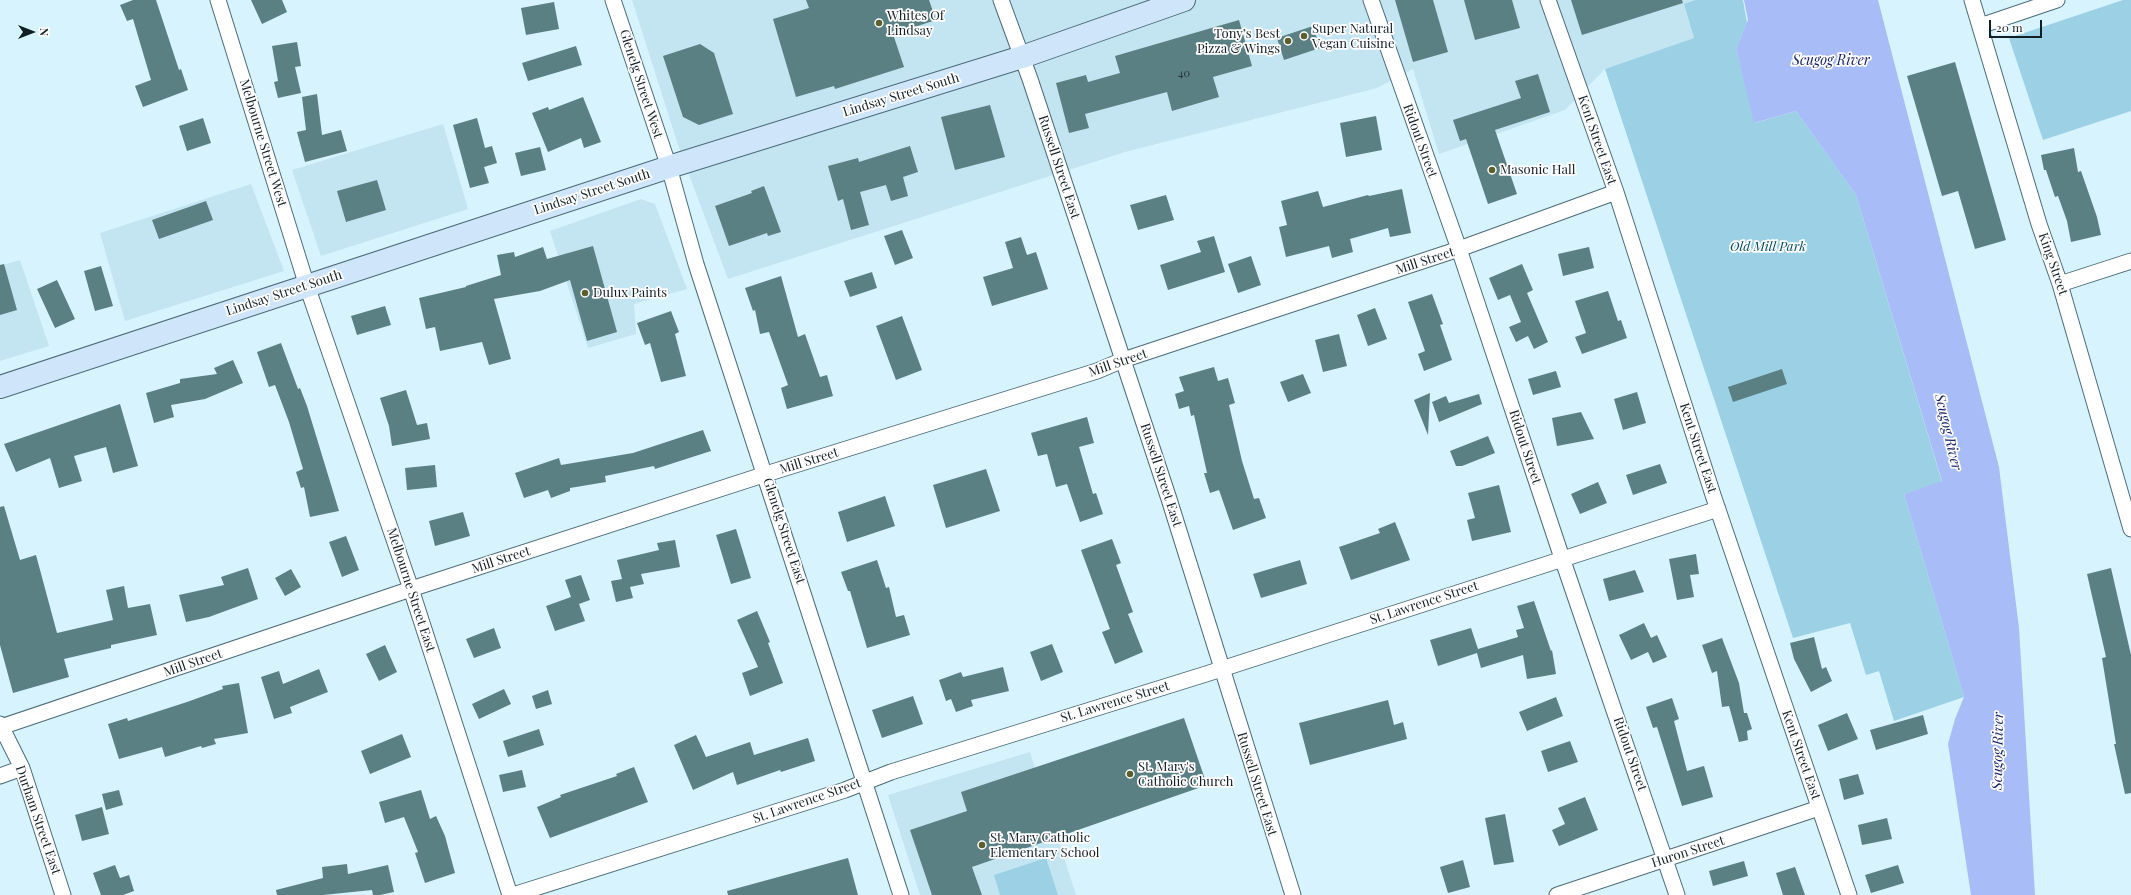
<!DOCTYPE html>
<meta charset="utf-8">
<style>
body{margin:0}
#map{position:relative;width:2131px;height:895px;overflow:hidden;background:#d7f3fe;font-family:"Playfair Display",serif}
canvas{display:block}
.north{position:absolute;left:12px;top:12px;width:40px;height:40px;-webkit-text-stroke:3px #fff;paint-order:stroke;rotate:90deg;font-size:11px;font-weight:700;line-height:16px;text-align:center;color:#111e23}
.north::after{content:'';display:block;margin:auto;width:14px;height:18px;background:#111e23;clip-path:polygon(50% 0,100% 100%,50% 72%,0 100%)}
.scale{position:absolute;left:1989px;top:20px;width:53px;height:18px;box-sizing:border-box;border:2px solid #111e23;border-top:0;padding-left:5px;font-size:12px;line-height:14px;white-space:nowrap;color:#111e23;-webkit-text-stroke:3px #fff;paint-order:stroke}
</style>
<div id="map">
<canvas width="2131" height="895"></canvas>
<div class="north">N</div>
<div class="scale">20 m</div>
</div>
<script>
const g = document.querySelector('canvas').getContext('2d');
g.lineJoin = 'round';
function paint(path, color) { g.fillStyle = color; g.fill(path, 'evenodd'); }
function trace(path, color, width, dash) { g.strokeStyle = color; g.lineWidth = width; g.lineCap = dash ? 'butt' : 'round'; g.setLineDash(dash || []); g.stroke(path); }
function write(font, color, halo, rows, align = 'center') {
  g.font = font + ' "Playfair Display",serif'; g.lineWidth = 3.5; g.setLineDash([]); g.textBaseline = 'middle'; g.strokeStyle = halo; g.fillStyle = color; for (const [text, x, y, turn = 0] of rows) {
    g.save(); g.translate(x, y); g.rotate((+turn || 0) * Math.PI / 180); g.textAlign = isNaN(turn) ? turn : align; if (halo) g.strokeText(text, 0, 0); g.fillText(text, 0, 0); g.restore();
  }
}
paint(new Path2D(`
 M632,0h1063l-11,4 10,34 -89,31 -40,41 -126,44 -26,-85 -36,19 -252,64 -397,127 -50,-134z
 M443,124l25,85 -147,47 -29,-86z
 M251,184l33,87 -159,50 -25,-88z
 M641,199l14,5 32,85 -53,15 2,30 -48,14 -38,-117z
 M20,260l29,86 -49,15v-95z
 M1030,752l46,143h-156l-32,-100z`), '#c3e4f1');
paint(new Path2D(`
 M1695,0h48l4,23 -11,26 19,74 41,-12 60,84 86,287 -38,12 60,203 -70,24 -15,-50 -13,4 -16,-52 -57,15 -188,-569 89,-31 -10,-34z
 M2123,0h8v111l-88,29 -34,-102z
 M1046,858l12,37h-58l-6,-20z`), '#9bd0e5');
paint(new Path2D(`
 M1744,0h134l121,467 20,161 16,267h-64l-23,-151 7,-25 9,-22 -60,-203 38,-13 -86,-286 -60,-84 -42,12 -18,-74 12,-29z`), '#a8bdf7');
paint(new Path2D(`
 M133,0h23l23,70 2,-1 7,21 -45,17 -8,-21 16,-6 -18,-61 -6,2 -7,-16z
 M251,0h31l5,12 -25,12z
 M806,0h123l7,20 -43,14 11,33 -69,22 -1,-3 -38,11 -23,-78 36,-11z
 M1395,0h38l15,52 -35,10z
 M1464,0h48l8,28 -45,12z
 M1571,0h111l1,3 -101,32z
 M554,2l5,27 -33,6 -5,-27z
 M1239,20l13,46 -39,11 6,20 -47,14 -5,-19 -82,22 4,14 -20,5 -13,-50 30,-8 2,7 32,-9 -5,-17z
 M1313,26l7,22 -36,12 -7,-22z
 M297,42l4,24 -6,1 6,26 -23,5 -4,-16 4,-1 -6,-35z
 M700,44l14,9 19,61 -34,11 -16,-8 -20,-61z
 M576,46l6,19 -54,16 -6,-18z
 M1955,62l51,178 -31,9 -17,-58 -16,5 -35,-120z
 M1538,74l12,38 -55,18 22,64 -29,10 -22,-65 -6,2 -7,-21 68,-22 -6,-17z
 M317,94l5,41 19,-5 6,21 -42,11 -8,-30 9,-2 -4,-33z
 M583,97l18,45 -17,6 -3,-10 -33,14 -16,-39 16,-6 1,3z
 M990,105l15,52 -50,13 -14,-53z
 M1376,116l6,34 -36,7 -6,-34z
 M203,118l8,25 -24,8 -8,-25z
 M477,118l8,30 7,-2 5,17 -13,4 5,16 -19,5 -17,-63z
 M910,146l8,26 -15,5 5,19 -17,5 -5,-16 -26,7 9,33 -18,5 -8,-31 -5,2 -10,-35 30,-8 1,4z
 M540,147l6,23 -25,6 -6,-23z
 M2074,148l4,24 3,-1 16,46 4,18 -30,7 -4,-21 -9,-25 -3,1 -9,-27h-2l-3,-15z
 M377,180l9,30 -40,12 -9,-31z
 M764,186l17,46 -13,4 -1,-3 -38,13 -14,-40 37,-13 -1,-2z
 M1402,189l9,44 -21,4 -2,-9 -38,11 3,13 -21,6 -3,-12 -43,11 -7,-30 8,-2 -6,-24 37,-10 5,16 45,-12 1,1z
 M1166,195l8,25 -36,10 -8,-25z
 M206,201l7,19 -54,19 -7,-19z
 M902,230l11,28 -18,7 -11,-29z
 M1214,236l11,36 -57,18 -8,-25 41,-13 -4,-11z
 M1021,237l6,18 9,-3 12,37 -56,17 -9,-29 30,-9 -8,-26z
 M593,246l24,86 -30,9 -17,-61 -30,11 -46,8 17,60 -22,6 -7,-23 -42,9 -5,-24 -9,2 -7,-31 47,-11v-1l35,-11 -4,-20 17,-3 1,5 28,-10 4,12z
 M1589,247l5,21 -31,8 -5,-22z
 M1251,256l10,29 -23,8 -10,-29z
 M4,264l13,46 -17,5v-50z
 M1522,264l11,26 -6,3 21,49 -14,7 -6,-13 -12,6 -7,-15 12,-5 -11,-27 -12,5 -9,-22z
 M101,266l12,40 -18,5 -11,-40z
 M872,272l5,16 -27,9 -6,-16z
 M781,276l17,61 7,-3 15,43 7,-2 6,21 -46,13 -6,-21 7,-3 -19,-53 -9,2 -5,-24 -2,1 -8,-23z
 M57,280l18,39 -20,9 -18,-39z
 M1608,291l10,30 3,-1 6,18 -45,16 -7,-17 11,-4 -11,-32z
 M1432,294l11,30 -3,1 12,35 -28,11 -6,-17 7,-3 -17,-49z
 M385,306l6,19 -34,10 -6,-19z
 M1375,308l12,31 -19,7 -11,-31z
 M671,311l8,21 -4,2 11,42 -25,6 -11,-39 -5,2 -8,-22z
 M902,316l20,54 -26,10 -20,-54z
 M1339,334l8,32 -24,6 -8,-32z
 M281,343l17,46 2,-1 7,18 32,105 -29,6 -6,-30 -3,1 -5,-16 7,-3 -14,-47 -14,-37 -6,2 -12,-35z
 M233,360l10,23 -38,16 -34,6 3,12 -20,6 -8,-30 34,-10v-4l37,-5 -3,-6z
 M1214,367l4,14 10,-3 7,25 -6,2 13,56 12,38 5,-1 7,20 -33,12 -14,-40 -9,3 -6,-20h3l-13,-58 -3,1 -2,-10 -10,3 -4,-15 9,-3 -5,-14z
 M1782,369l5,15 -54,18 -5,-15z
 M1556,371l5,16 -28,8 -5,-16z
 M1303,374l8,19 -23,9 -8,-20z
 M406,390l11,35 10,-2 3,16 -38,7 -3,-20 -9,-28z
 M1637,392l9,31 -23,7 -9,-31z
 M1430,393l-2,42 -14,-35z
 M1479,394l3,10 -43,18 -7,-20 14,-6 3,7z
 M120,404l18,62 -25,7 -7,-26 -32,9 8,25 -23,7 -9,-30 -34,14 -12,-28z
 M1581,412l13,27 -37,7 -5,-28z
 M1087,417l7,26 -15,4 14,47 3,-1 7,21 -23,8 -13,-38 -11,3 -9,-33 -9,2 -7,-23z
 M703,430l8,21 -56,18 -1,-3 -49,10 1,6 -36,6v3l-19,7 -3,-8 -24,8 -9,-25 44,-15 2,7 72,-12z
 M1488,436l7,17 -33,13h-6l-6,-15z
 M1660,464l7,19 -34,12 -7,-20z
 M435,465l2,22 -30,3 -2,-22z
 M986,469l14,42 -54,17 -13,-43z
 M1598,482l9,21 -27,11 -9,-20z
 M1499,485l12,47 -39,9 -5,-21 8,-2 -7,-25z
 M885,496l10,30 -48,16 -9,-30z
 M4,506l16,54 16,-5 21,78 56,-13 -7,-30 18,-4 4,22 22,-4 7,31 -46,10v3l-47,11 5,18 -56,16 -13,-48v-138z
 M463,512l7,24 -35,10 -6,-25z
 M1395,522l15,38 -59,20 -12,-33 41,-14 -2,-4z
 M736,529l15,49 -20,6 -15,-49z
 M346,536l13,34 -17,7 -13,-35z
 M1112,539l9,24 -5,2 17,47 -5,2 15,38 -28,12 -13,-32 8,-3 -29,-79z
 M675,540l5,27 -39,7 3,10 -14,3 3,11 -17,4 -5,-21 11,-2 -5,-19 42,-10 -2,-7z
 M1696,554l3,20 -9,1 4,22 -17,3 -8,-41z
 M877,560l9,28 3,-1 7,30 8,-2 6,20 -43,13 -17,-57h-2l-7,-19z
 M1300,560l7,24 -46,14 -8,-24z
 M248,568l10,31 -49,18 -23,5 -7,-27 45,-10 -3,-8z
 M2111,568l20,87v138l-6,1 -11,-50h2l-14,-86 4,-1 -19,-83z
 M291,569l10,18 -16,9 -10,-18z
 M1635,570l9,22 -35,9 -6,-22z
 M581,575l9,25 -11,4 6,17 -30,10 -9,-25 25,-9 -6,-17z
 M1534,601l17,50 1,-1 4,24 -29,5 -4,-24 -42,13 -4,-15 -39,13 -8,-26 41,-12 7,21 40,-12 -2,-7 8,-2 -7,-22z
 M757,611l13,31 -2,1 15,40 -33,13 -8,-23 16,-6 -21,-47z
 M1644,623l7,15 6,-3 10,22 -14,6 -5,-11 -17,8 -12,-25z
 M494,628l7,20 -27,10 -8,-19z
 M1814,637l8,32 4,-2 6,14 -21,11 -17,-33 -4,-16z
 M1722,638l17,45 5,30h3l5,16 -5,2 1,9 -9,2 -10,-36 -7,1 -5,-36 -5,2 -10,-28z
 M1052,644l11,28 -22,9 -11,-29z
 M385,645l12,27 -18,9 -13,-27z
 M1003,667l6,24 -38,9 2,6 -17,6 -5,-13 -5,2 -7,-21 22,-8 2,5z
 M319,669l9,23 -38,15 2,6 -18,6 -13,-42 18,-6 4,13z
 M239,683l9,50 -34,6 2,5 -14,4 -1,-2 -36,11 -3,-10 -43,12 -11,-35 19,-6 1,3 59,-19 36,-13 -1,-3z
 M504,689l7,15 -32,15 -7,-15z
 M548,690l4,14 -16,5 -4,-13z
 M913,696l10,28 -41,14 -10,-28z
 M1556,697l7,19 -36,15 -8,-19z
 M1672,698l7,21 -5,2 13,50 17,-5 9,31 -31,9 -25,-79 -4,1 -7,-21z
 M1388,700l6,25 9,-3 4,17 -97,26 -11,-42z
 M1847,713l11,26 -30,12 -10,-26z
 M1923,715l5,19 -52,16 -6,-20z
 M1184,718l23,67 -235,82 10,28h-50l-22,-65 57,-19 -6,-19z
 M539,729l5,16 -36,12 -5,-16z
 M402,734l9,23 -41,17 -9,-23z
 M696,735l10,22 44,-15 4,13 54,-17 7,23 -34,11 -1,-2 -43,15 -4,-13 -40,18 -19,-45z
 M1570,741l8,21 -30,10 -7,-21z
 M634,767l14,35 -98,36 -13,-31 24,-10 -1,-2 57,-19 -1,-2z
 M522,770l4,17 -23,5 -4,-17z
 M1858,774l6,20 -20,6 -5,-21z
 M119,790l4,15 -17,5 -4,-16z
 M421,790l9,29 6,-3 9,20 10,37 -30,10 -10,-30 3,-1 -14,-35 -19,6 -6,-21z
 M1585,797l13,33 -39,16 -7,-16 13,-6 -7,-16z
 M102,807l7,27 -27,7 -7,-26z
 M1505,814l9,48 -20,3 -9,-47z
 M1887,818l5,21 -30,6 -4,-20z
 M848,858l10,37h-130l-1,-4z
 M1463,860l7,27 -22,6 -8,-26z
 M1744,861l4,15 -35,10 -4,-15z
 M347,864l1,10 40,-9 6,27 -14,3h-7l-1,-5 -49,5h-46l-1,-5 47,-12 -1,-11z
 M115,865l5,13 9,-3 5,16 -11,4h-22l-8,-22z
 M1898,865l6,18 -33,10 -6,-18z
 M1795,867l10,28h-22l-7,-22z`), '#5b8083');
const street = new Path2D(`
 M218,0l89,286 104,303 99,306
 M613,0l56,167 27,97 205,631
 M1001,0l29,79 139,420 124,396
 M1371,0l88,249 103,309 115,337
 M1548,0l68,192 97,303 136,400
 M1972,0l67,224 21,60 71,245
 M1980,26l77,-26
 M2060,284l71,-23
 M0,724l22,44 41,127
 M1,727l410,-138 355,-115 331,-103 26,-11 336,-111 157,-57
 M0,776l22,-8
 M513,895l332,-105 46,-18 315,-98 512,-165
 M1557,895l262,-87`);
const secondary = new Path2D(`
 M0,387l669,-220 353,-110 162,-57`);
trace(street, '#4c6b78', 17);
trace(secondary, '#4c6b78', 24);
trace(street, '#fff', 15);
trace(secondary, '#cfe6fa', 22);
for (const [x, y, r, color] of [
 [879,23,4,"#5a5f2d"],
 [1304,36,4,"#5a5f2d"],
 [1288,41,4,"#5a5f2d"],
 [1492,170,4,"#5a5f2d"],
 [585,293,4,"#5a5f2d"],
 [1130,774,4,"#5a5f2d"],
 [982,845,4,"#5a5f2d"]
]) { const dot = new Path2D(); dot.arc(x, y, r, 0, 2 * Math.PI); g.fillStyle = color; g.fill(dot); trace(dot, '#fff', 1.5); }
write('11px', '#24363b', null, [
 ["40",1184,74]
]);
write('13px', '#111e23', '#fff', [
 ["Whites Of",887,16],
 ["Lindsay",887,31],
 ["Super Natural",1312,29],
 ["Vegan Cuisine",1312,44],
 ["Tony’s Best",1280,34,"right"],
 ["Pizza & Wings",1280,49,"right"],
 ["Masonic Hall",1500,170],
 ["Dulux Paints",593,293],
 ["St. Mary's",1138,767],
 ["Catholic Church",1138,782],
 ["St. Mary Catholic",990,838],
 ["Elementary School",990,853]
], 'left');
write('13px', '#111e23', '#fff', [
 ["Glenelg Street West",641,84,72],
 ["Lindsay Street South",901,95,-17],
 ["Kent Street East",1597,140,71],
 ["Ridout Street",1420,141,70],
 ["Melbourne Street West",263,143,73],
 ["Russell Street East",1059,167,72],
 ["Lindsay Street South",592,192,-18],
 ["Mill Street",1425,261,-18],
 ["King Street",2053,264,71],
 ["Lindsay Street South",284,293,-18],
 ["Mill Street",1118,363,-19],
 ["Ridout Street",1525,447,72],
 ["Kent Street East",1698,448,72],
 ["Mill Street",809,461,-17],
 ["Russell Street East",1161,475,72],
 ["Glenelg Street East",784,531,72],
 ["Mill Street",501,560,-18],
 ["Melbourne Street East",411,590,72],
 ["St. Lawrence Street",1424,603,-18],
 ["Mill Street",193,663,-19],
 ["St. Lawrence Street",1115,702,-17],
 ["Ridout Street",1630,754,71],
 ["Kent Street East",1801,755,71],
 ["Russell Street East",1257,784,73],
 ["St. Lawrence Street",807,801,-19],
 ["Durham Street East",38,820,71],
 ["Huron Street",1688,852,-18]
]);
write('italic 13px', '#02485c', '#fff', [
 ["Old Mill Park",1768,247]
]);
write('italic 14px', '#162264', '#fff', [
 ["Scugog River",1831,61],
 ["Scugog River",1948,432,77],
 ["Scugog River",1998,751,-89]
]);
</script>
